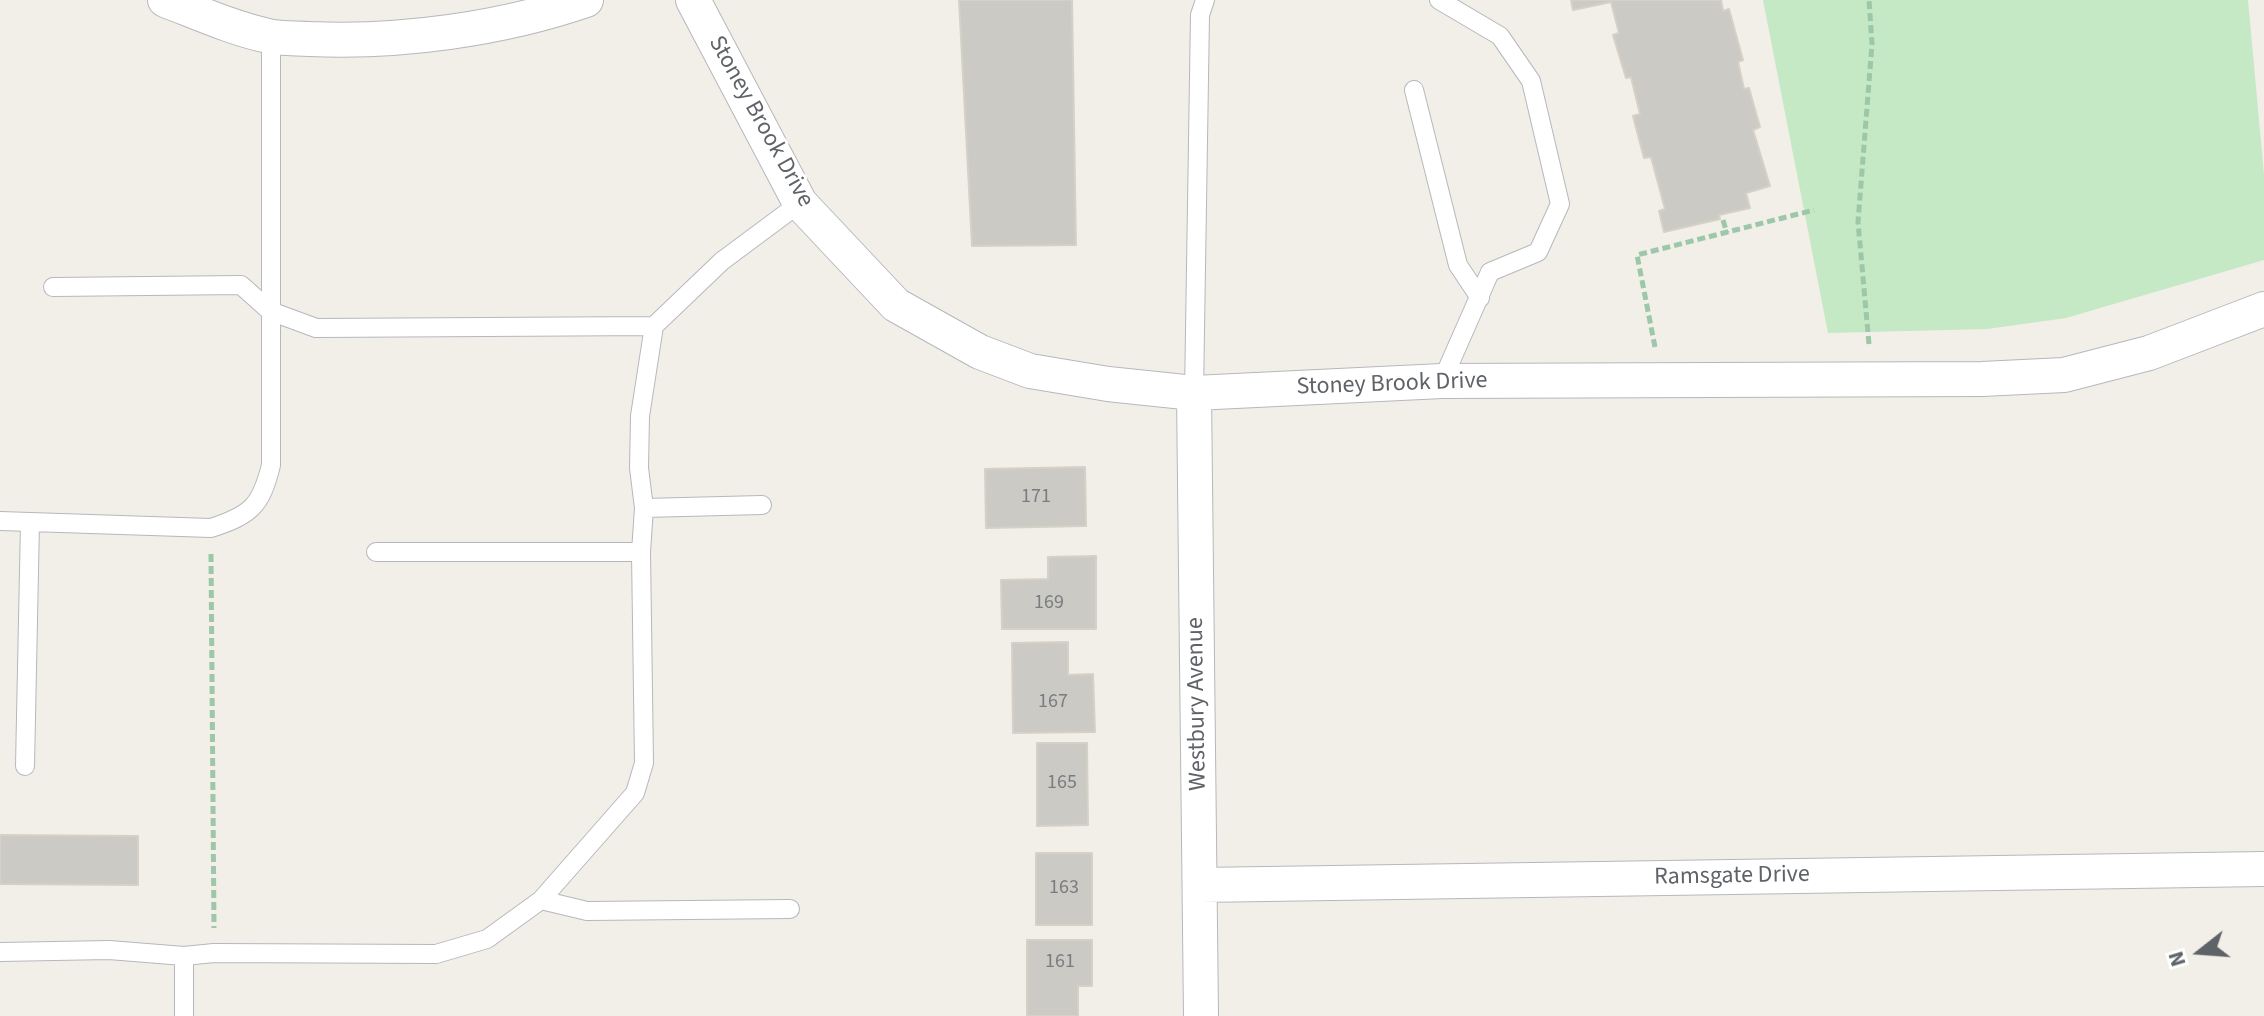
<!DOCTYPE html>
<style>
body{margin:0}
#map{position:relative;width:2264px;height:1016px;overflow:hidden;background:#f1efe8;font-family:"Source Sans 3",sans-serif}
canvas{display:block}
.north{position:absolute;left:2160px;top:912px;width:80px;height:80px;-webkit-text-stroke:6px #fff;paint-order:stroke;rotate:253deg;font-size:22px;font-weight:700;line-height:32px;text-align:center;color:#5f6368}
.north::after{content:'';display:block;margin:auto;width:28px;height:36px;background:#5f6368;clip-path:polygon(50% 0,100% 100%,50% 72%,0 100%)}
</style>
<div id="map">
<canvas width="2264" height="1016"></canvas>
<div class="north">N</div>
</div>
<script>
const g = document.querySelector('canvas').getContext('2d');
g.lineJoin = 'round';
function paint(path, color) { g.fillStyle = color; g.fill(path, 'evenodd'); }
function trace(path, color, width, dash) { g.strokeStyle = color; g.lineWidth = width; g.lineCap = dash ? 'butt' : 'round'; g.setLineDash(dash || []); g.stroke(path); }
function write(font, color, halo, rows, align = 'center') {
  g.font = font + ' "Source Sans 3",sans-serif'; g.lineWidth = 6; g.setLineDash([]); g.textBaseline = 'middle'; g.strokeStyle = halo; g.fillStyle = color; for (const [text, x, y, turn = 0] of rows) {
    g.save(); g.translate(x, y); g.rotate((+turn || 0) * Math.PI / 180); g.textAlign = isNaN(turn) ? turn : align; if (halo) g.strokeText(text, 0, 0); g.fillText(text, 0, 0); g.restore();
  }
}
paint(new Path2D(`
 M1763,0h485l16,175v85l-198,58 -79,11 -159,4z`), '#c5e8c5');
const building = new Path2D(`
 M959,0h113l4,245 -104,1z
 M1571,0h150l2,11 6,-2 14,51 -5,2 6,27 5,-1 11,39 -7,3 17,56 -24,7 4,15 -31,7 1,4 -56,13 -5,-21 6,-2 -14,-52 -7,1 -11,-42 7,-2 -9,-37 -5,1 -13,-43 6,-2 -8,-31 -38,8z
 M1085,467l1,59 -100,2 -1,-59z
 M1096,556v73h-94l-1,-49 47,-1v-22z
 M1068,642v33l25,-1 2,58 -82,1 -1,-90z
 M1037,743h50l1,82 -51,1z
 M0,835l138,1v49l-138,-1z
 M1036,853h56v72h-56z
 M1027,940h65v46h-14v30h-51z`);
paint(building, '#cccac5');
trace(building, '#d6d1c6', 2);
const lane = new Path2D(`
 M1439,0l61,36 31,45 29,123 -22,48 -48,20 -48,109
 M1414,90l44,175 22,33
 M53,287l188,-2 29,26 46,17 338,-2
 M1194,393l6,-378 5,-15
 M644,508l118,-3
 M0,521l211,7c40,-13 50,-22 60,-63v-428
 M376,552h265
 M25,766l5,-244
 M541,900l46,11 203,-2
 M0,952l109,-2 75,6 30,-3 222,1 51,-15 54,-39 94,-107 9,-30 -3,-211 3,-44 -5,-40 1,-52 14,-90 68,-65 78,-58
 M184,1016v-60`);
const street = new Path2D(`
 M165,0c34,13 67,28 103,36 13,3 29,2 42,3 90,4 192,-10 276,-39
 M693,0l107,203 96,102 84,47 50,19 78,13 86,9 248,-12 540,-2 82,-4 85,-22 115,-44
 M1194,393l7,623
 M1200,885l1064,-16`);
trace(lane, '#b5b8bc', 20);
trace(street, '#b5b8bc', 36);
trace(new Path2D(`
 M1723,220l4,13
 M1869,344l-11,-122 14,-178 -3,-44
 M1655,347l-18,-92 177,-45
 M211,554l3,374`), '#9cc7a9', 5, [8, 4]);
trace(lane, '#fff', 18);
trace(street, '#fff', 34);
write('20px', '#7a7d7f', null, [
 ["171",1036,498],
 ["169",1049,604],
 ["167",1053,703],
 ["165",1062,784],
 ["163",1064,889],
 ["161",1060,963]
]);
write('24px', '#5f6368', '#fff', [
 ["Stoney Brook Drive",760,122,61],
 ["Stoney Brook Drive",1392,385,-2],
 ["Westbury Avenue",1198,704,-91],
 ["Ramsgate Drive",1732,877,-1]
]);
</script>
